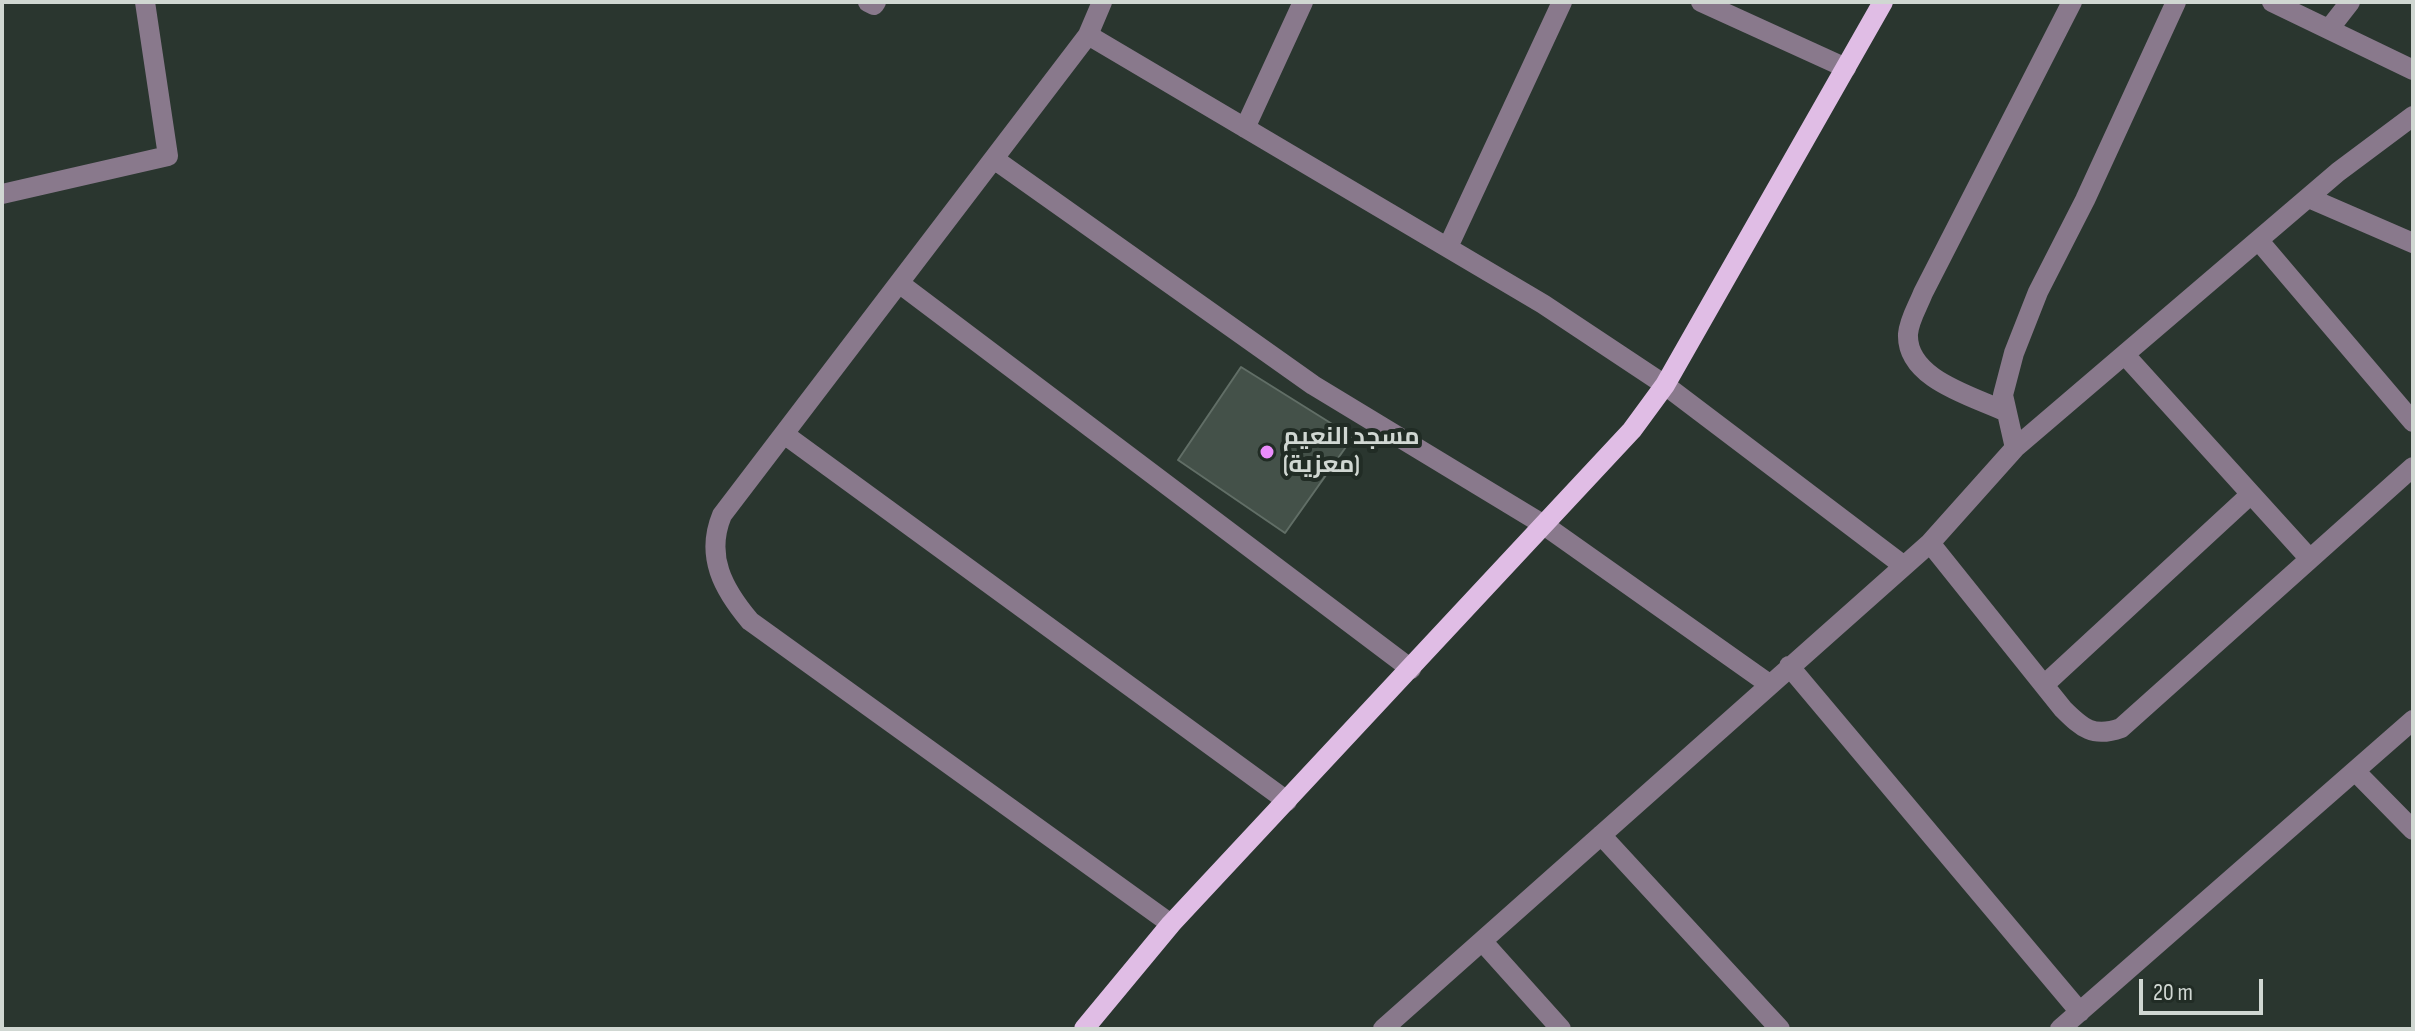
<!DOCTYPE html>
<meta charset="utf-8">
<style>
body{margin:0}
#map{position:relative;width:2415px;height:1031px;overflow:hidden;background:#2a362f;font-family:"Sofia Sans Condensed",sans-serif}
canvas{display:block}
.frame{position:absolute;inset:0;border:4px solid #d0d7d2;pointer-events:none}
.scale{position:absolute;left:2139px;top:979px;width:124px;height:36px;box-sizing:border-box;border:4px solid #d0d7d2;border-top:0;padding-left:10px;font-size:24px;line-height:28px;white-space:nowrap;color:#d0d7d2;-webkit-text-stroke:6px #212c25;paint-order:stroke}
</style>
<div id="map">
<canvas width="2415" height="1031"></canvas>
<div class="frame"></div>
<div class="scale">20 m</div>
</div>
<script>
const g = document.querySelector('canvas').getContext('2d');
g.lineJoin = 'round';
function paint(path, color) { g.fillStyle = color; g.fill(path, 'evenodd'); }
function trace(path, color, width, dash) { g.strokeStyle = color; g.lineWidth = width; g.lineCap = dash ? 'butt' : 'round'; g.setLineDash(dash || []); g.stroke(path); }
function write(font, color, halo, rows, align = 'center') {
  g.font = font + ' "Sofia Sans Condensed",Cairo,sans-serif'; g.lineWidth = 8; g.setLineDash([]); g.textBaseline = 'middle'; g.strokeStyle = halo; g.fillStyle = color; for (const [text, x, y, turn = 0] of rows) {
    g.save(); g.translate(x, y); g.rotate((+turn || 0) * Math.PI / 180); g.textAlign = isNaN(turn) ? turn : align; if (halo) g.strokeText(text, 0, 0); g.fillText(text, 0, 0); g.restore();
  }
}
const building = new Path2D(`
 M1241,367l112,70 -68,96 -107,-73z`);
paint(building, '#445149');
trace(building, '#616e66', 2);
trace(new Path2D(`
 M868,2l6,3 2,-3
 M1102,2l-14,33 -366,480c-17,41 1,74 28,106l421,303
 M1701,2l145,66
 M2272,2l141,68
 M2329,29l21,-27
 M1088,35l455,269 122,81 239,181
 M1245,128l58,-126
 M994,159l319,226 231,140 225,159
 M2,194l166,-38 -23,-154
 M2309,198l104,45
 M2259,241l154,181
 M1448,247l114,-245
 M899,283l512,386
 M2004,411c-32,-15 -98,-32 -96,-77 1,-14 10,-28 15,-41l149,-291
 M784,434l503,367
 M2015,448l-12,-53 11,-42 24,-61 47,-92 91,-198
 M1930,543l133,166c19,19 30,29 58,19l189,-169 -185,-204
 M2310,559l103,-92
 M1789,666l291,346
 M2044,685l207,-191
 M2355,771l58,59
 M1601,835l179,194
 M1482,941l79,88
 M1383,1029l547,-486 85,-95 323,-276 75,-56
 M2060,1029l353,-309`), '#89798c', 20);
trace(new Path2D(`
 M1084,1029l87,-105 461,-494 33,-45 218,-383`), '#e0bde5', 20);
for (const [x, y, r, color] of [
 [1267,452,8,"#eb8dfc"]
]) { const dot = new Path2D(); dot.arc(x, y, r, 0, 2 * Math.PI); g.fillStyle = color; g.fill(dot); trace(dot, '#212c25', 3); }
write('bold 24px', '#d0d7d2', '#212c25', [
 ["مسجد النعيم",1283,438],
 ["(معزية)",1283,466]
], 'left');
</script>
